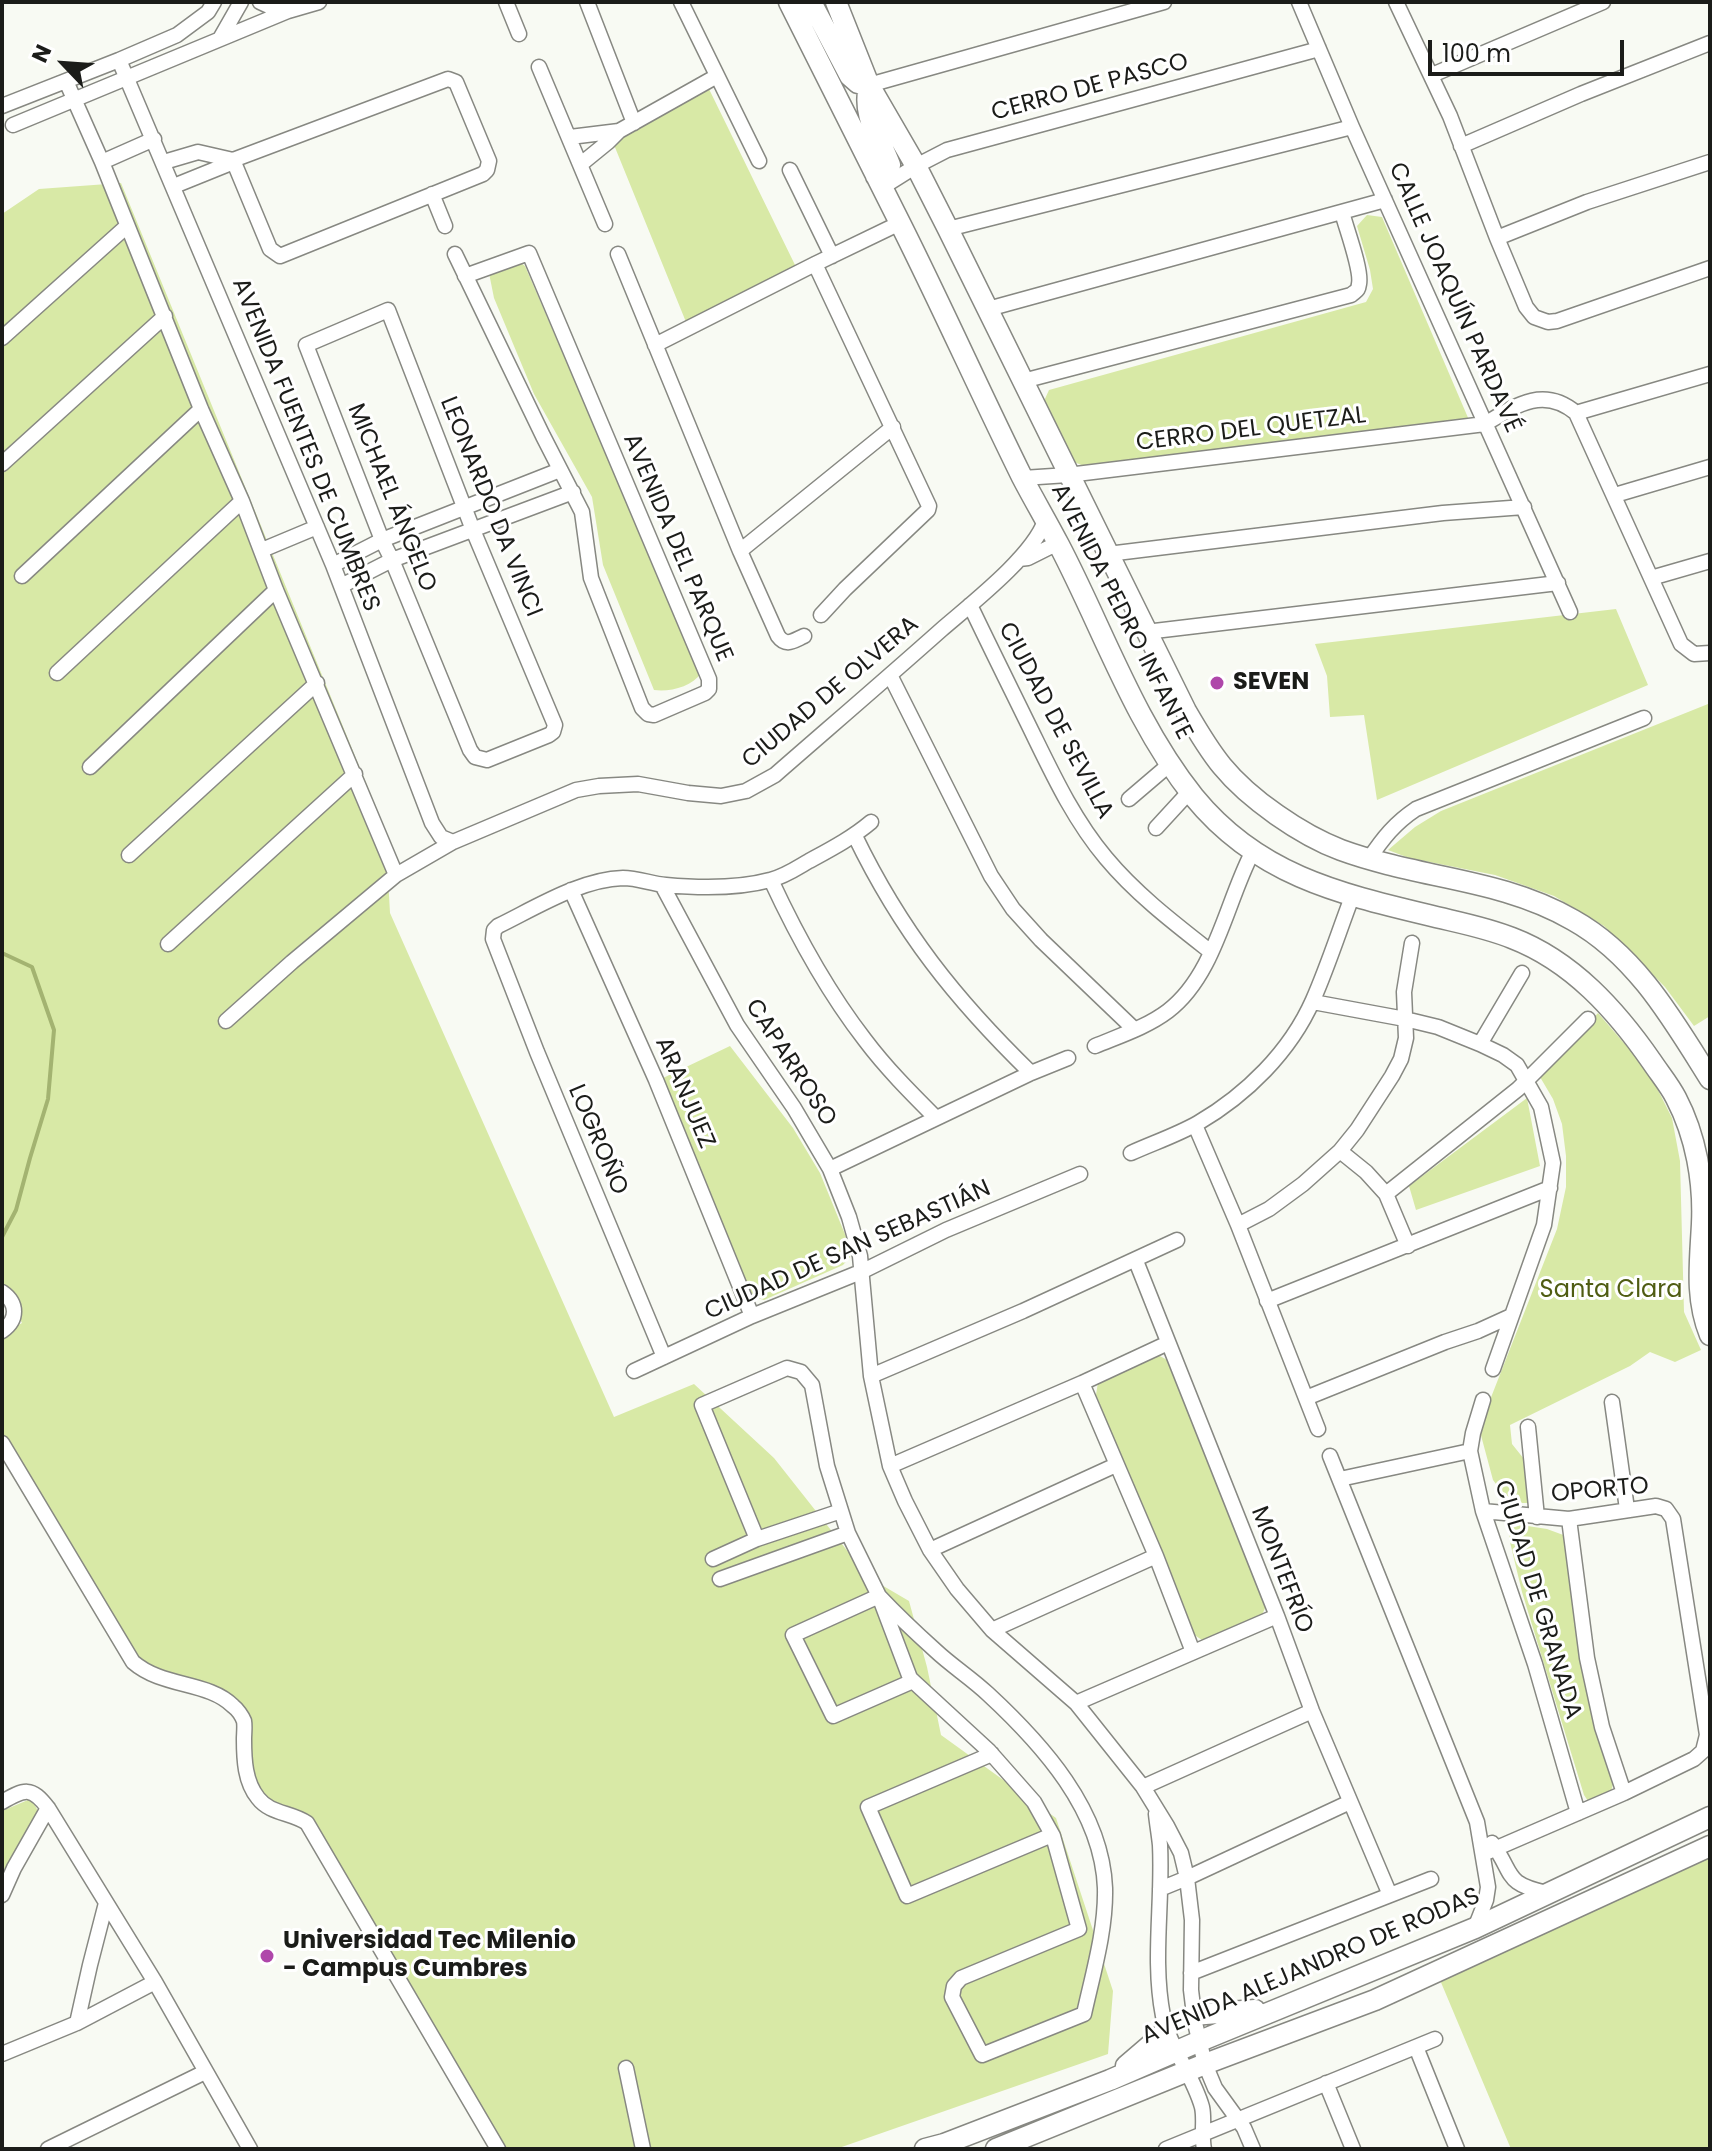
<!DOCTYPE html>
<meta charset="utf-8">
<style>
body{margin:0}
#map{position:relative;width:1712px;height:2151px;overflow:hidden;background:#f8faf3;font-family:Poppins,sans-serif}
canvas{display:block}
.frame{position:absolute;inset:0;border:4px solid #1b1c19;pointer-events:none}
.north{position:absolute;left:24px;top:24px;width:80px;height:80px;-webkit-text-stroke:6px #fff;paint-order:stroke;rotate:295deg;font-size:22px;font-weight:700;line-height:32px;text-align:center;color:#1b1c19}
.north::after{content:'';display:block;margin:auto;width:28px;height:36px;background:#1b1c19;clip-path:polygon(50% 0,100% 100%,50% 72%,0 100%)}
.scale{position:absolute;left:1428px;top:40px;width:196px;height:36px;box-sizing:border-box;border:4px solid #1b1c19;border-top:0;padding-left:10px;font-size:24px;line-height:28px;white-space:nowrap;color:#1b1c19;-webkit-text-stroke:6px #fff;paint-order:stroke}
</style>
<div id="map">
<canvas width="1712" height="2151"></canvas>
<div class="frame"></div>
<div class="north">N</div>
<div class="scale">100 m</div>
</div>
<script>
const g = document.querySelector('canvas').getContext('2d');
g.lineJoin = 'round';
function paint(path, color) { g.fillStyle = color; g.fill(path, 'evenodd'); }
function trace(path, color, width, dash) { g.strokeStyle = color; g.lineWidth = width; g.lineCap = dash ? 'butt' : 'round'; g.setLineDash(dash || []); g.stroke(path); }
function write(font, color, halo, rows, align = 'center') {
  g.font = font + ' Poppins,sans-serif'; g.lineWidth = 6; g.setLineDash([]); g.textBaseline = 'middle'; g.strokeStyle = halo; g.fillStyle = color; for (const [text, x, y, turn = 0] of rows) {
    g.save(); g.translate(x, y); g.rotate((+turn || 0) * Math.PI / 180); g.textAlign = isNaN(turn) ? turn : align; if (halo) g.strokeText(text, 0, 0); g.fillText(text, 0, 0); g.restore();
  }
}
paint(new Path2D(`
 M709,89l87,178 -110,55 -74,-182z
 M121,183l270,661 -3,33 2,36 224,504 80,-33 80,74 94,119 41,24 18,66 14,68 115,83 57,173 -5,63 -272,95h-331l-201,-331 -48,-25 -11,-73 -9,-15 -74,-30 -32,-19 -128,-216v-106l20,-11 -20,-36v-1073l37,-25z
 M1367,215l15,2 87,203 -385,46 -10,-4 -30,-61 5,-11 317,-88 7,-13 -3,-19 -13,-44z
 M517,260l8,6 176,407c-9,14 -31,19 -47,17l-51,-125 -11,-68 -58,-103 -40,-96 -5,-25z
 M1616,609l32,76 -271,115 -13,-85 -34,2 -3,-41 -12,-32z
 M1708,704l2,7v305l-16,10 -29,-39 -61,-61 -50,-30 -59,-21 -86,-17 -21,-8 27,-23 26,-16z
 M1598,1013l51,59 23,46 8,43 4,151 17,38 -26,12 -25,-10 -20,14 -120,59 2,19 12,15 7,39 -4,5h-6l-6,-2 -13,-9 -9,-12 -14,-52 78,-199 9,-42v-31l-4,-32 -9,-25 -13,-22z
 M730,1046l63,82 27,45 31,76 -1,8 -7,8 -79,35 -10,-3 -5,-7 -88,-211z
 M1527,1098l13,68 -124,44 -7,-24z
 M1158,1355l13,7 95,244 -4,9 -60,25 -9,-6 -97,-239 2,-13z
 M1521,1525l26,4 19,7 38,216 9,32 -2,8 -17,11 -6,-2 -4,-6 -62,-203 -13,-54 3,-10z
 M28,1800l5,2 5,9 -36,62v-62z
 M1710,1856v293h-199l-71,-169 115,-51z`), '#d8e9a6');
trace(new Path2D(`
 M2,953l30,14 22,63 -6,69 -18,59 -14,52 -14,27`), '#a3b371', 4);
const street = new Path2D(`
 M260,2l15,7 12,2
 M506,2l13,32
 M587,2l47,121
 M681,2l78,159
 M1299,2l53,125 218,485
 M1396,2l54,114 47,122 29,69 8,10 14,5 9,-1 153,-53
 M221,37l20,-35
 M119,60l214,505 99,258 9,14 12,5
 M539,67l66,157
 M1432,75l171,-73
 M66,81l36,81 99,247 41,92 34,89 120,285
 M869,85l295,-83
 M2,106l117,-46 58,-25 31,-23 6,-10
 M13,125l275,-114 31,-9
 M570,137l49,-6
 M1461,146l120,-52 129,-51
 M102,162l52,-23
 M164,162l34,-10 35,8
 M581,164l27,-22 11,-11 98,-55
 M790,170l42,86
 M174,186l52,-21 7,-5 215,-81 8,3 33,79 -2,9 -4,4 -203,82 -10,-7 -37,-89
 M881,188l35,-22 31,-16 372,-101
 M432,194l13,32
 M948,229l404,-102
 M1497,238l90,-36 123,-40
 M455,254l88,182 39,76 9,66 51,130 6,6 6,1 51,-22 4,-4v-10l-180,-426 -64,23
 M618,254l122,297 38,85c8,11 15,5 26,0
 M815,264l114,242 -1,4 -83,79 -24,26
 M988,309l397,-109
 M388,310l85,220 82,195 -2,7 -4,3 -62,25 -12,-3 -5,-7 -78,-190 -10,-20 -76,-195z
 M2,338l125,-112
 M655,345l160,-81 85,-41
 M1023,381l328,-86c6,-5 7,-4 8,-11 3,-14 -13,-56 -17,-72
 M1576,413l134,-39
 M2,464l163,-148
 M1023,478l45,-3 417,-51c31,-19 59,-38 91,-11l105,231 13,10 16,-1
 M1615,495l95,-28
 M262,550l55,-23
 M740,551l153,-124
 M1108,554l335,-41 81,-6
 M1019,559l9,-1 30,-15
 M333,565l49,-25 178,-70
 M22,576l179,-167
 M1651,578l59,-17
 M341,586l51,-26 181,-68
 M970,605c20,42 41,84 62,127 21,43 42,88 74,126 30,36 68,65 105,94
 M1146,632l412,-49
 M57,673l185,-172
 M890,675l101,201 22,33 28,31 93,89
 M90,767l186,-177
 M1129,799l41,-35
 M1156,828l34,-37
 M855,836c46,95 100,163 176,237
 M129,855l188,-172
 M1369,859c14,-21 26,-36 47,-50l228,-91
 M771,880c26,56 56,111 94,160 21,28 46,53 71,78
 M662,885l75,140 57,83 36,61 19,48 11,39 11,120 19,90 15,35 25,49 27,39 35,41 84,73 67,84 24,39 14,27 6,25 5,42 -1,70 4,33 10,41 10,24 29,40 9,21
 M571,890l85,190 96,236
 M168,944l187,-170
 M1313,1002l92,17 33,8 42,17 23,11 14,10 24,42 12,56 -9,62 -51,144
 M226,1021l66,-59 104,-87 57,-33 123,-52 23,-4 39,-2 50,9 33,3 25,-5 29,-16c55,-48 111,-96 166,-145 30,-26 91,-73 104,-109
 M1480,1044l42,-71
 M1095,1046c24,-10 52,-19 73,-35 47,-36 58,-108 84,-158
 M1195,1125l43,100 80,204
 M1340,1151l26,21 20,22 22,52
 M1131,1153c22,-10 46,-18 67,-30 48,-28 92,-71 115,-123 15,-34 26,-69 39,-103
 M830,1169l201,-96 37,-15
 M1386,1194l132,-105 70,-70
 M1238,1225l31,-16 34,-25 37,-33 17,-21 35,-54 9,-17 5,-21 -2,-46 8,-49
 M1136,1261l141,355 35,95 78,184
 M2,1292c16,11 16,28 0,39
 M1267,1301l283,-113
 M664,1357l-127,-305 -44,-113 1,-9 4,-4c37,-18 83,-47 125,-48 15,0 29,6 43,7 33,3 71,4 104,-5 14,-3 27,-12 39,-19 22,-12 43,-23 62,-39
 M634,1371l118,-55 111,-45 83,-41 134,-56
 M871,1376l152,-65 154,-71
 M1082,1383l74,173 37,96
 M1306,1398l139,-56 33,-11 33,-15
 M1483,1400l-10,33 -3,18 13,60 52,153 43,149
 M1612,1402l15,107
 M1528,1427l9,90
 M2,1443l131,219c30,26 75,19 100,44 4,3 9,10 11,15 1,5 0,13 0,18 0,21 1,43 14,59 12,16 33,14 49,25l191,326
 M1330,1456l147,366 11,65 -2,13 -11,28
 M890,1466l192,-83 86,-40
 M1340,1479l130,-28
 M1483,1511l86,8 87,-13 10,3 7,10 34,216 -4,16 -9,8 -70,34 -141,61
 M1569,1519l18,139 15,69 22,66
 M757,1539l84,-28
 M930,1550l186,-85
 M713,1559l44,-20 -55,-134 85,-37 14,4 11,13 15,81 21,67 31,63 31,82 3,3 76,70 45,51 19,34 26,93 -118,49 -7,8 -2,11 30,58 102,-41c9,-41 22,-84 21,-126 -3,-78 -63,-144 -117,-194 -17,-16 -36,-28 -52,-43 -20,-18 -39,-36 -57,-55l-86,39 40,81 80,-35
 M720,1579l128,-46
 M992,1630l164,-74
 M1076,1703l201,-87
 M992,1754l-124,53 39,89 145,-61
 M1143,1787l169,-76
 M2,1802c23,-13 29,-16 46,6l107,174 95,167
 M1156,1814c1,10 3,21 4,31 3,57 -8,115 3,171 7,32 30,59 39,91 3,13 -1,28 2,42
 M1492,1843c23,32 11,40 55,50
 M1160,1889l27,-11 163,-76
 M2,1895l12,-27 34,-60
 M1191,1973l240,-94
 M77,2023l13,-58 16,-62
 M1416,2047l41,102
 M2,2054l75,-31 78,-41
 M626,2068l17,81
 M1326,2083l27,66
 M48,2149l157,-77
 M1166,2149l269,-110`);
const secondary = new Path2D(`
 M789,2c37,75 76,150 113,225 41,82 79,167 120,250 12,23 25,45 37,68 44,84 75,177 135,252 63,77 142,96 234,118 28,7 57,12 84,23 60,23 104,72 140,124 8,12 18,24 24,36 20,38 28,84 26,126 -2,39 -7,74 8,111
 M811,2l39,74 8,7 11,2c-7,33 10,50 21,80l-5,7 -9,4
 M836,2l33,83 47,81 32,63 238,482c11,19 22,38 36,55 27,33 79,69 119,84 30,11 62,18 94,25 48,10 95,20 138,45 63,35 100,100 137,159
 M1193,2015l62,-5
 M1126,2066l35,-30 6,-8
 M925,2149l19,-5 166,-64 90,-39 275,-113 235,-111
 M996,2149l209,-85 170,-64 335,-154`);
trace(street, '#878882', 17);
trace(secondary, '#878882', 23);
trace(street, '#fff', 14);
trace(secondary, '#fff', 20);
for (const [x, y, r, color] of [
 [1217,683,8,"#af47aa"],
 [267,1956,8,"#af47aa"]
]) { const dot = new Path2D(); dot.arc(x, y, r, 0, 2 * Math.PI); g.fillStyle = color; g.fill(dot); trace(dot, '#fff', 3); }
write('24px', '#1b1c19', '#fff', [
 ["CERRO DE PASCO",1090,88,-15],
 ["CALLE JOAQUÍN PARDAVÉ",1454,298,66],
 ["CERRO DEL QUETZAL",1251,430,-7],
 ["AVENIDA FUENTES DE CUMBRES",305,445,68],
 ["MICHAEL ÁNGELO",391,498,68],
 ["LEONARDO DA VINCI",490,507,68],
 ["AVENIDA DEL PARQUE",677,548,67],
 ["AVENIDA PEDRO INFANTE",1121,612,63],
 ["CIUDAD DE OLVERA",831,693,-40],
 ["CIUDAD DE SEVILLA",1055,721,62],
 ["CAPARROSO",790,1063,57],
 ["ARANJUEZ",684,1093,67],
 ["LOGROÑO",597,1140,67],
 ["CIUDAD DE SAN SEBASTIÁN",848,1251,-24],
 ["OPORTO",1600,1491,-5],
 ["MONTEFRÍO",1281,1570,69],
 ["CIUDAD DE GRANADA",1537,1600,73],
 ["AVENIDA ALEJANDRO DE RODAS",1311,1967,-23]
]);
write('bold 24px', '#1b1c19', '#fff', [
 ["SEVEN",1233,683],
 ["Universidad Tec Milenio",283,1942],
 ["- Campus Cumbres",283,1970]
], 'left');
write('24px', '#4f5c12', '#fff', [
 ["Santa Clara",1611,1291]
]);
</script>
